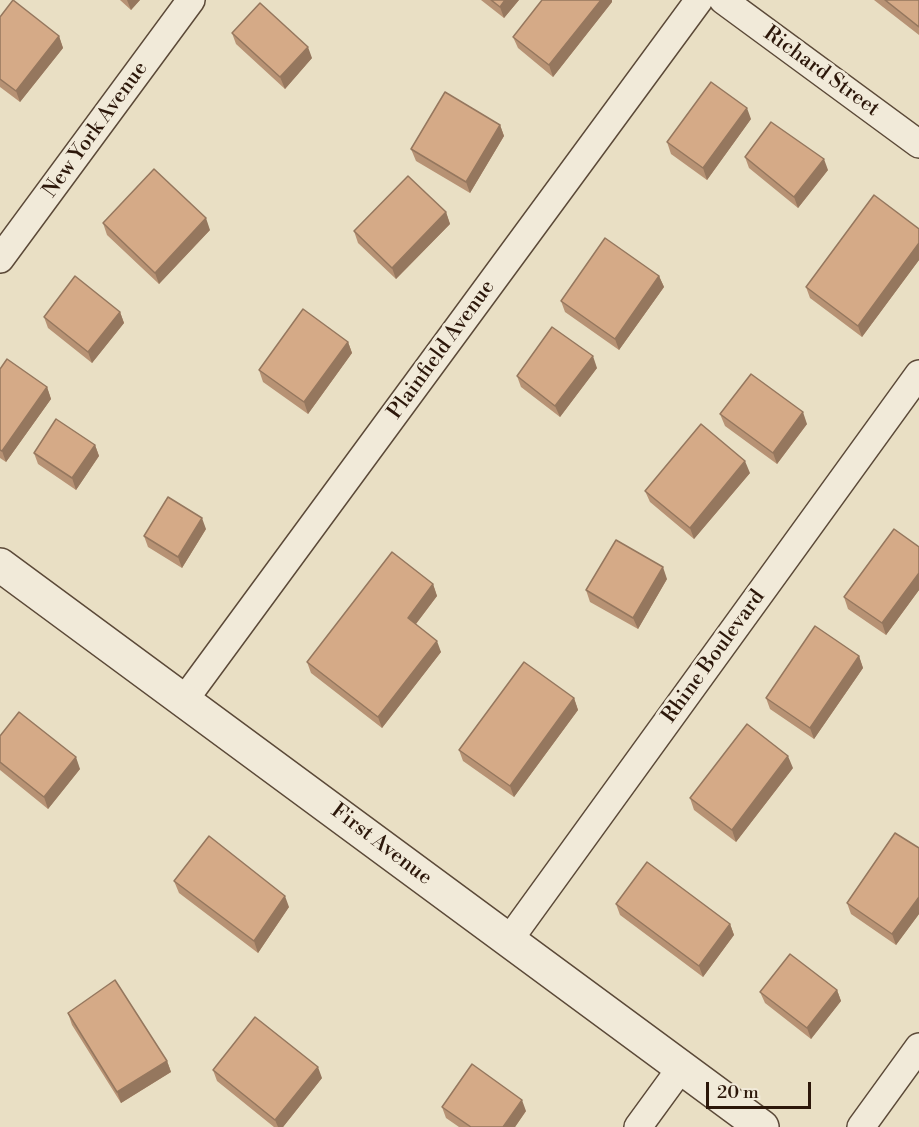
<!DOCTYPE html>
<style>
body{margin:0}
#map{position:relative;width:919px;height:1127px;overflow:hidden;background:#e9dfc4;font-family:"Libre Bodoni",serif}
canvas{display:block}
.scale{position:absolute;left:706px;top:1082px;width:105px;height:27px;box-sizing:border-box;border:3px solid #2c170a;border-top:0;padding-left:8px;font-size:18px;line-height:21px;white-space:nowrap;color:#2c170a;-webkit-text-stroke:4px #f1ead9;paint-order:stroke}
</style>
<div id="map">
<canvas width="919" height="1127"></canvas>
<div class="scale">20 m</div>
</div>
<script>
const g = document.querySelector('canvas').getContext('2d');
g.lineJoin = 'round';
function trace(path, color, width, dash) { g.strokeStyle = color; g.lineWidth = width; g.lineCap = dash ? 'butt' : 'round'; g.setLineDash(dash || []); g.stroke(path); }
function paint(path, color) { g.fillStyle = color; g.fill(path, 'evenodd'); }
function write(font, color, halo, rows, align = 'center') {
  g.font = font + ' "Libre Bodoni",serif'; g.lineWidth = 6; g.setLineDash([]); g.textBaseline = 'middle'; g.strokeStyle = halo; g.fillStyle = color; for (const [text, x, y, turn = 0] of rows) {
    g.save(); g.translate(x, y); g.rotate((+turn || 0) * Math.PI / 180); g.textAlign = isNaN(turn) ? turn : align; if (halo) g.strokeText(text, 0, 0); g.fillText(text, 0, 0); g.restore();
  }
}
const minor = new Path2D(`
 M723,0l196,144
 M0,259l191,-259
 M185,699l514,-699
 M509,940l410,-566
 M638,1127l43,-59
 M861,1127l58,-80`);
const tertiary = new Path2D(`
 M0,565l762,562`);
trace(minor, '#5b4938', 30);
trace(tertiary, '#5b4938', 36);
trace(minor, '#f1ead9', 27);
trace(tertiary, '#f1ead9', 33);
paint(new Path2D(`
 M120,0h20l-9,10z
 M481,0h38l-15,18z
 M874,0h45v35z
 M612,2l-59,75 -35,-29 -5,-11z
 M0,17l59,19 4,12 -43,54 -20,-15z
 M232,33l80,25 -27,31 -49,-45z
 M751,119l-44,61 -36,-26 -4,-12z
 M500,125l4,11 -34,57 -54,-32 -5,-12z
 M745,157l83,13 -30,38 -49,-40z
 M446,212l4,12 -54,55 -38,-36 -4,-12z
 M103,223l107,7 -51,54 -52,-49z
 M919,229v31l-57,77 -52,-39 -4,-11z
 M659,276l5,11 -45,63 -54,-38 -4,-11z
 M120,312l4,11 -32,40 -44,-35 -4,-11z
 M348,342l4,11 -44,61 -45,-32 -4,-12z
 M597,368l-37,49 -39,-30 -4,-11z
 M0,369l47,18 4,12 -45,63 -6,-4z
 M720,414l87,10 -30,40 -52,-38z
 M95,445l4,11 -23,34 -38,-26 -4,-11z
 M750,473l-56,66 -44,-37 -5,-11z
 M206,529l-24,39 -34,-21 -4,-11z
 M919,547v43l-33,45 -38,-26 -4,-12z
 M667,579l-29,50 -48,-27 -4,-12z
 M433,584l4,12 -21,28 25,28 -59,76 -71,-55 -4,-11z
 M859,656l4,12 -49,71 -44,-30 -4,-11z
 M574,698l4,12 -64,87 -51,-36 -4,-11z
 M0,736l80,33 -32,40 -48,-39z
 M793,768l-57,74 -42,-32 -4,-12z
 M919,848v66l-23,31 -45,-31 -4,-11z
 M174,881l115,26 -31,46 -79,-60z
 M616,904l114,20 4,11 -31,42 -83,-62z
 M837,990l4,11 -30,38 -46,-36 -5,-11z
 M68,1013l99,48 4,11 -50,31 -49,-78z
 M213,1070l109,8 -39,49h-9l-57,-46z
 M442,1107l84,4 -11,16h-56l-13,-9z`), '#b79274');
paint(new Path2D(`
 M127,0h13l-9,10z
 M505,0h14l-15,18 -4,-11z
 M601,0h11v2l-59,75 -4,-12z
 M59,36l4,12 -43,54 -4,-11z
 M308,47l4,11 -27,31 -5,-12z
 M747,108l4,11 -44,61 -4,-12z
 M500,125l4,11 -34,57 -4,-11z
 M824,159l4,11 -30,38 -4,-11z
 M446,212l4,12 -54,55 -4,-11z
 M206,218l4,12 -51,54 -4,-11z
 M919,243v17l-57,77 -4,-11z
 M659,276l5,11 -45,63 -4,-11z
 M120,312l4,11 -32,40 -4,-11z
 M348,342l4,11 -44,61 -4,-12z
 M593,356l4,12 -37,49 -5,-11z
 M47,387l4,12 -45,63 -4,-11z
 M803,412l4,12 -30,40 -4,-11z
 M95,445l4,11 -23,34 -4,-12z
 M745,461l5,12 -56,66 -4,-11z
 M202,518l4,11 -24,39 -4,-11z
 M663,567l4,12 -29,50 -5,-11z
 M919,573v17l-33,45 -4,-12z
 M433,584l4,12 -25,33 -4,-11z
 M437,641l4,11 -59,76 -4,-11z
 M859,656l4,12 -49,71 -4,-11z
 M574,698l4,12 -64,87 -4,-11z
 M788,756l5,12 -57,74 -4,-12z
 M76,757l4,12 -32,40 -4,-12z
 M285,896l4,11 -31,46 -4,-12z
 M919,897v17l-23,31 -4,-11z
 M730,924l4,11 -31,42 -4,-11z
 M837,990l4,11 -30,38 -4,-11z
 M167,1061l4,11 -50,31 -4,-11z
 M318,1067l4,11 -39,49h-5l-3,-7z
 M522,1100l4,11 -11,16h-12z`), '#95775e');
const building = new Path2D(`
 M13,0l46,36 -43,55 -16,-12v-62z
 M491,0h14l-5,7z
 M542,0h59l-52,65 -36,-28z
 M885,0h34v27z
 M260,3l48,44 -28,30 -48,-44z
 M711,82l36,26 -44,60 -36,-26z
 M445,92l55,33 -34,57 -55,-33z
 M771,122l53,37 -30,38 -49,-40z
 M154,169l52,49 -51,55 -52,-50z
 M408,176l38,36 -54,56 -38,-37z
 M874,195l45,34v14l-61,83 -52,-39z
 M605,238l54,38 -44,63 -54,-38z
 M75,276l45,36 -32,40 -44,-35z
 M303,309l45,33 -44,60 -45,-32z
 M552,327l41,29 -38,50 -38,-30z
 M7,359l40,28 -45,64 -2,-1v-81z
 M751,374l52,38 -30,41 -53,-39z
 M56,419l39,26 -23,33 -38,-25z
 M701,424l44,37 -55,67 -45,-37z
 M168,497l34,21 -24,39 -34,-21z
 M894,529l25,18v26l-37,50 -38,-26z
 M616,540l47,27 -30,51 -47,-28z
 M392,552l41,32 -25,34 29,23 -59,76 -71,-55z
 M815,626l44,30 -49,72 -44,-30z
 M524,662l50,36 -64,88 -51,-36z
 M19,712l57,45 -32,40 -44,-35v-26z
 M747,724l41,32 -56,74 -42,-32z
 M895,833l24,15v49l-27,37 -45,-31z
 M209,836l76,60 -31,45 -80,-60z
 M647,862l83,62 -31,42 -83,-62z
 M790,954l47,36 -30,38 -47,-36z
 M115,980l52,81 -50,31 -49,-79z
 M255,1017l63,50 -43,53 -62,-50z
 M472,1064l50,36 -19,27h-32l-29,-20z`);
paint(building, '#d5aa87');
trace(building, '#95775e', 1.5);
write('21px', '#2c170a', '#f1ead9', [
 ["Richard Street",821,72,36],
 ["New York Avenue",96,130,-54],
 ["Plainfield Avenue",442,350,-54],
 ["Rhine Boulevard",714,657,-54],
 ["First Avenue",381,845,37]
]);
</script>
